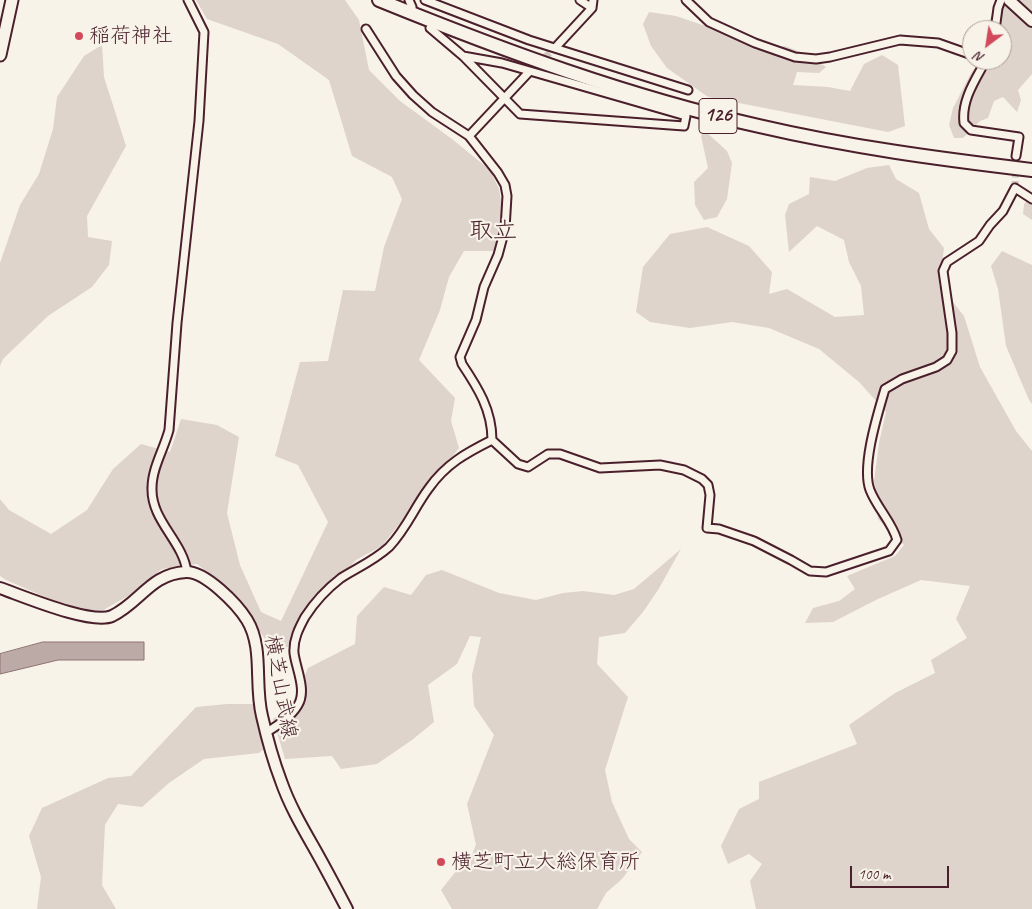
<!DOCTYPE html>
<meta charset="utf-8">
<style>
body{margin:0}
#map{position:relative;width:1032px;height:909px;overflow:hidden;background:#f7f3e8;font-family:Caveat,sans-serif}
canvas{display:block}
.north{position:absolute;left:962px;top:20px;width:50px;height:50px;box-sizing:border-box;background:#f7f3e8;border:1px solid #b29e9c;border-radius:50%;rotate:211deg;font-size:14px;font-weight:700;line-height:20px;text-align:center;color:#4a1f2b}
.north::after{content:'';display:block;margin:auto;width:18px;height:22px;background:#d1495b;clip-path:polygon(50% 0,100% 100%,50% 72%,0 100%)}
.scale{position:absolute;left:850px;top:866px;width:99px;height:22px;box-sizing:border-box;border:2px solid #4a1f2b;border-top:0;padding-left:6px;font-size:15px;line-height:18px;white-space:nowrap;color:#4a1f2b;-webkit-text-stroke:4px #f7f3e8;paint-order:stroke}
</style>
<div id="map">
<canvas width="1032" height="909"></canvas>
<div class="north">N</div>
<div class="scale">100 m</div>
</div>
<script>
const g = document.querySelector('canvas').getContext('2d');
g.lineJoin = 'round';
function paint(path, color) { g.fillStyle = color; g.fill(path, 'evenodd'); }
function trace(path, color, width, dash) { g.strokeStyle = color; g.lineWidth = width; g.lineCap = dash ? 'butt' : 'round'; g.setLineDash(dash || []); g.stroke(path); }
function write(font, color, halo, rows, align = 'center') {
  g.font = font + ' Caveat,"Klee One",sans-serif'; g.lineWidth = 4.5; g.setLineDash([]); g.textBaseline = 'middle'; g.strokeStyle = halo; g.fillStyle = color; for (const [text, x, y, turn = 0] of rows) {
    g.save(); g.translate(x, y); g.rotate((+turn || 0) * Math.PI / 180); g.textAlign = isNaN(turn) ? turn : align; if (halo) g.strokeText(text, 0, 0); g.fillText(text, 0, 0); g.restore();
  }
}
paint(new Path2D(`
 M196,0h149l14,20 10,50 31,31 52,38 38,31 9,19 4,25 -8,37h-31l-15,26 -9,33 -21,50 36,38 -4,23 8,27 -77,98 -26,14 -37,39 -24,42 -16,13 -7,-5 -38,-55 -37,-30 -35,5 -34,27 -28,16 -41,-9 -53,-23 -6,-4v-77l9,11 42,24 36,-24 26,-41 28,-25 29,8 11,-33 36,6 22,12 -12,76 13,52 21,47 20,9 47,-99 -30,-57 -23,-9 25,-94 28,-1 15,-71 32,1 9,-44 18,-48 -10,-22 -40,-21 -23,-76 -51,-36 -71,-25z
 M998,0h34v74l-14,16 3,10 -4,12 -14,-15 -9,4 -6,17 -8,3 -17,17h-9l-5,-13 4,-17 18,-35 10,-13h21v-30h-13l1,-11z
 M649,12l27,4 35,12 46,22 28,-4 18,7 23,14 -7,6 -22,-1 -4,13 35,2 22,4 14,-27 18,-9 16,10 7,61 -17,6 -180,-35 -41,-29 -16,-22 -8,-22z
 M102,45l2,32 22,69 -39,70 1,21 24,4 -3,24 -17,22 -44,29 -45,43 -3,7v-103l20,-58 19,-31 14,-45 4,-32 27,-41z
 M704,130l23,21 5,12 -5,36 -10,18 -13,3 -9,-15 -1,-23 14,-14 -7,-32z
 M889,165l7,14 23,14 10,36 15,19 -5,37 25,31 16,51 36,64 16,20v458h-276l-6,-28 12,-17 -13,-10 -21,10 -7,-18 18,-37 20,-10v-17l98,-38 -8,-19 46,-32 40,-20 -4,-13 36,-22 -11,-19 14,-33 -49,-6 -43,19 -45,23 -28,1 8,-15 26,-7 16,-12 -8,-13 48,-20 9,-11 -26,-26 -4,-38 5,-38 7,-31 -27,-30 -40,-33 -50,-21 -37,-6 -42,6 -40,-6 -14,-10 7,-45 27,-33 37,-7 42,19 23,26 -3,22 18,-5 48,28 29,-2 -3,-29 -12,-24 -5,-22 -27,-14 -28,26 -4,-37 4,-11 20,-10 1,-17 25,4 32,-13z
 M1032,196v24l-9,-6 1,-10z
 M1002,251l30,14v139l-3,-4 -23,-54 -8,-57 -7,-23z
 M681,549l-23,41 -15,22 -18,21 -26,4 -2,27 31,33 -23,73 7,32 17,37 13,13 -20,27 -16,14 -9,16h-145l-11,-19 20,-25 9,-6 6,-14 -9,-41 27,-69 -20,-29 -2,-31 9,-38 -11,-1 -13,28 -29,21 6,37 -22,18 -35,24 -36,5 -9,-13 -47,3 -12,-40 20,-15 15,-36 47,-24 2,-28 27,-29 27,8 15,-20 16,-5 57,23 37,7 27,-7 20,-2 31,4 20,-6z
 M227,704h28l9,45 -5,4 -55,6 -35,24 -27,24 -24,-3 -13,21 -3,60 14,24h-79l4,-32 -12,-41 13,-28 66,-30 23,-2 65,-69z`), '#ded4cc');
const water = new Path2D(`
 M43,642h101v18h-86l-58,14v-20z`);
paint(water, '#bcaaa7');
trace(water, '#8e7275', 1);
trace(new Path2D(`
 M529,72l26,-24
 M1015,188l1,-32`), '#d4c9c2', 7, [7, 3.5]);
const street = new Path2D(`
 M409,0l3,7
 M425,0l104,40 159,50
 M580,0l12,8
 M686,0l23,22 46,21 40,14 21,2 14,-2 70,-17 38,3 34,12
 M430,28l33,28 57,58 164,12 2,-10 -184,-53 -39,-7
 M366,29l30,47 17,19 19,17 37,24 29,37 7,12 2,11 -2,33 -7,26 -14,32 -8,33 -16,37 2,7c16,24 30,46 30,76l26,24 10,3 20,-13h12l40,14 60,-3 24,5 18,9 6,6 2,10 -3,33 12,1 35,12 37,19 19,11 16,1 63,-21 8,-11c-5,-18 -20,-32 -27,-50 -9,-24 8,-77 15,-101l17,-10 34,-12 11,-7 5,-9v-18l-9,-62 4,-9 32,-21 11,-16 13,-14 12,-23 17,11
 M995,30l3,-22 3,-8
 M555,48l37,-40 1,-8
 M986,60c-10,19 -25,40 -22,63l7,7 48,7 -3,19
 M469,136l60,-64
 M187,572c-4,-31 -36,-51 -35,-84 0,-20 12,-39 17,-58l8,-107 22,-202 5,-89 -16,-32
 M267,732c11,-7 24,-15 31,-27 9,-15 -2,-36 -4,-52 -1,-13 5,-25 11,-36 9,-14 23,-29 36,-39 16,-10 34,-18 48,-31 18,-19 25,-39 40,-59 17,-24 37,-35 63,-48`);
const secondary = new Path2D(`
 M1009,0l23,21
 M0,588c23,8 91,37 112,28 29,-14 38,-42 74,-44 19,-1 51,32 61,48 17,28 7,64 15,96 5,22 11,44 19,65 8,23 20,44 32,65 12,21 23,42 34,63`);
const primary = new Path2D(`
 M0,55l12,-55`);
const highway = new Path2D(`
 M379,0c123,50 250,97 380,126 90,21 181,33 273,44`);
trace(street, '#4a1f2b', 11);
trace(secondary, '#4a1f2b', 14);
trace(primary, '#4a1f2b', 15);
trace(highway, '#4a1f2b', 16);
trace(street, '#f7f3e8', 7);
trace(secondary, '#f7f3e8', 10);
trace(primary, '#f7f3e8', 11);
trace(highway, '#f7f3e8', 12);
for (const [x, y, r, color] of [
 [79,36,5,"#d1495b"],
 [441,862,5,"#d1495b"]
]) { const dot = new Path2D(); dot.arc(x, y, r, 0, 2 * Math.PI); g.fillStyle = color; g.fill(dot); trace(dot, '#f7f3e8', 2); }
for (const [x, y, w] of [
 [718,116,38]
]) { const box = new Path2D(); box.roundRect(x - w / 2, y - 17.5, w, 35, 4); g.fillStyle = '#f7f3e8'; g.fill(box); trace(box, '#4a1f2b', 1); }
write('bold 20px', '#4a1f2b', null, [
 ["126",718,116]
]);
write('21px', '#4a1f2b', '#f7f3e8', [
 ["稲荷神社",89,36],
 ["横芝町立大総保育所",451,862]
], 'left');
write('21px', '#4a1f2b', '#f7f3e8', [
 ["横芝山武線",280,687,80]
]);
write('24px', '#4a1f2b', '#f7f3e8', [
 ["取立",493,232]
]);
</script>
